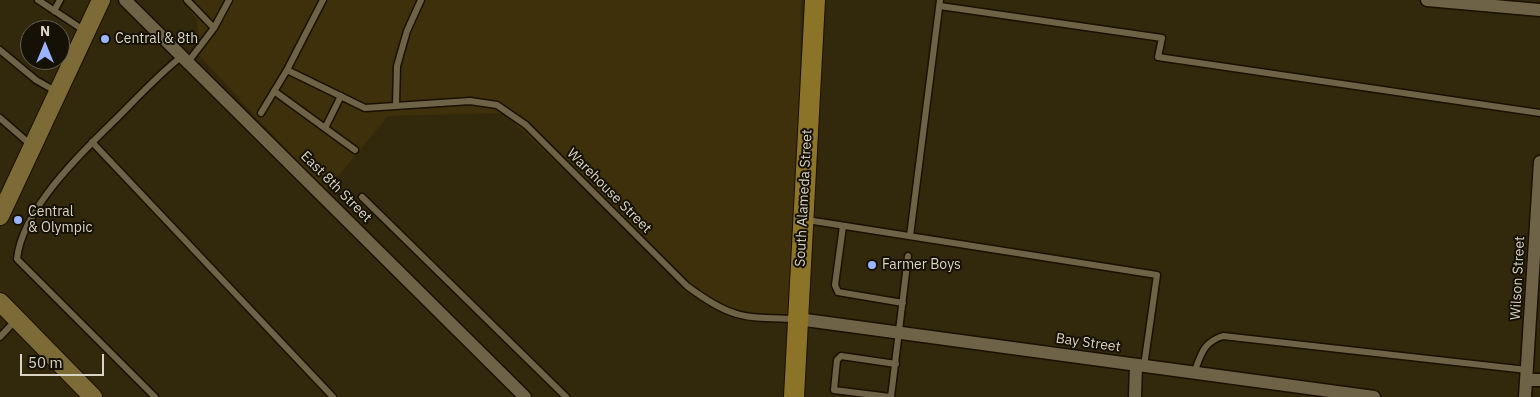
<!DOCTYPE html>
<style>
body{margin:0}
#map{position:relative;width:1540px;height:397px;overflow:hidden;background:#32280c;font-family:"IBM Plex Sans",sans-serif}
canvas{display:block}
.north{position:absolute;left:20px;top:20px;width:50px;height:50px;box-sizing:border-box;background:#161106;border:1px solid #645f52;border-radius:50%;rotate:0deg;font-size:14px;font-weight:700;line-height:20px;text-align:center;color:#dad4c4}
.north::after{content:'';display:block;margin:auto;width:18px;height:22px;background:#9bb5fd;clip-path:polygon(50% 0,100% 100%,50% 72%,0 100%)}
.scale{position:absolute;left:20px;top:354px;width:84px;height:22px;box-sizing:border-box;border:2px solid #dad4c4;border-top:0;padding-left:6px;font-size:15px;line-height:18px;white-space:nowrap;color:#dad4c4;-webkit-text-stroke:4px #161106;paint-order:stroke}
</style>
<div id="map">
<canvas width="1540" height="397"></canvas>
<div class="north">N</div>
<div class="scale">50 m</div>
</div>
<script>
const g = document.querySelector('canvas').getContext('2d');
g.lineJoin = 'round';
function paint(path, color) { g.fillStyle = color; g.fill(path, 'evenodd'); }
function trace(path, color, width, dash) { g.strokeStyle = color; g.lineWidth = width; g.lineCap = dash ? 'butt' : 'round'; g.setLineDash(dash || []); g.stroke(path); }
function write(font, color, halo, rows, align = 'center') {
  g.font = font + ' "IBM Plex Sans",sans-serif'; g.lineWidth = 4; g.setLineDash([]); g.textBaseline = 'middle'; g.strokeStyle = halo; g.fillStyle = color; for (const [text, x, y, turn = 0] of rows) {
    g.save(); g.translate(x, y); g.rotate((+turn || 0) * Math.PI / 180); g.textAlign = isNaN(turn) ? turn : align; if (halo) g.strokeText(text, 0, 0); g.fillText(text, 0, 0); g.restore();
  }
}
paint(new Path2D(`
 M182,0h619l-1,220 -9,95 -43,-1 -30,-11 -29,-21 -74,-73 -37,-26 -75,-70 -115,3 -63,76 -127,-138 -1,-34z`), '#3d300b');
const service = new Path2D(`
 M38,0l47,31
 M187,0l27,28
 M323,0l-36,70 78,38 105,-7 27,4 29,20 161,161c44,33 57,32 110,33
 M940,6l222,32 -4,19 382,56
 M54,11l6,-11
 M0,50l36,30 21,12
 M188,62l26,-34 15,-28
 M274,91l81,59
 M396,105l1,-39 10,-35 14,-31
 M261,113l26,-43
 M0,118l31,27
 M325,128l16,-32
 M92,142l241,255
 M362,197l204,200
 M807,220l350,55 -13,91
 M843,226l-8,59 3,7 65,11
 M910,236l30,-236
 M0,337l16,-17
 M1194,373c7,-18 9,-31 29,-37l304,34
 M155,397l-138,-138c5,-50 66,-108 100,-141 21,-21 41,-43 64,-61
 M890,397l-56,-7 3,-30 4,-4 55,8
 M891,397l17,-141`);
const minor = new Path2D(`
 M125,0l400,397
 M1427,0l113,10
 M798,319l576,78
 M1527,380h13
 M1135,397l1,-32
 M1525,397l15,-235`);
const secondary = new Path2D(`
 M0,216l101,-216
 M0,302l93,95`);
const primary = new Path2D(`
 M794,397l21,-397`);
trace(service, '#1a1000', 9);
trace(minor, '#1a1000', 15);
trace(secondary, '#1a1000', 20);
trace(primary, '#1a1000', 22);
trace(service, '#6f6347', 6);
trace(minor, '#6f6347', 12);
trace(secondary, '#7d6b37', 18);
trace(primary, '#8b7328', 20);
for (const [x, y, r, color] of [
 [105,39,5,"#9bb5fd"],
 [18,220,5,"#9bb5fd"],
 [872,265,5,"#9bb5fd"]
]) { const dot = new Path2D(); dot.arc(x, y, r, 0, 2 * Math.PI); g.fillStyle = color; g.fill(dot); trace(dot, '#161106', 2); }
write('14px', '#dad4c4', '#161106', [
 ["Central & 8th",115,39],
 ["Central",28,212],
 ["& Olympic",28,228],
 ["Farmer Boys",882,265]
], 'left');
write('14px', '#dad4c4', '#161106', [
 ["East 8th Street",336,187,45],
 ["Warehouse Street",609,191,45],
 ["South Alameda Street",804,198,-87],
 ["Wilson Street",1518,278,-87],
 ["Bay Street",1088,343,8]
]);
</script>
